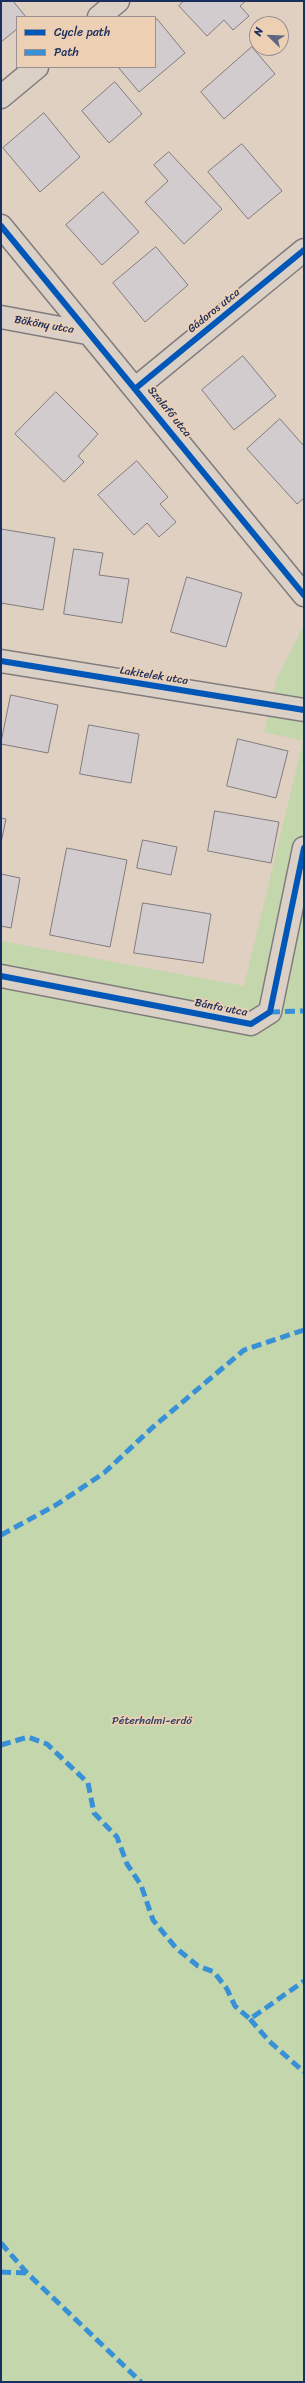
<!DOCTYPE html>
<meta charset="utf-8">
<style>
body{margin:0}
#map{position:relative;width:305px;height:2383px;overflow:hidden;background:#e0d0c1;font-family:Sriracha,sans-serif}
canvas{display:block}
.frame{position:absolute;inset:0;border:2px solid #1b2f5e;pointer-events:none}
.legend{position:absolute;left:16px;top:16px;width:140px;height:52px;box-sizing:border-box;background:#edd0b4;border:1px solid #999092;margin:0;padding:5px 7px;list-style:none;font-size:12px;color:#1b2f5e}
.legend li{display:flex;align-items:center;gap:8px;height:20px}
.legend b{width:20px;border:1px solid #999092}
.north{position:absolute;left:249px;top:16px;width:40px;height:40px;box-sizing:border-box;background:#edd0b4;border:1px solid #999092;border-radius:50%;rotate:293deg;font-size:11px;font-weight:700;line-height:16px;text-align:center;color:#1b2f5e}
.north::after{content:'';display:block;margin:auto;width:14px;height:18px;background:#606781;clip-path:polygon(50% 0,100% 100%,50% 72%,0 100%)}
</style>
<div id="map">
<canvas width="305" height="2383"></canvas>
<div class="frame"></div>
<ul class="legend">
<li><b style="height:5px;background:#0057b8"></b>Cycle path</li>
<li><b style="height:5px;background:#3891d7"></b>Path</li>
</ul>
<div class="north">N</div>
</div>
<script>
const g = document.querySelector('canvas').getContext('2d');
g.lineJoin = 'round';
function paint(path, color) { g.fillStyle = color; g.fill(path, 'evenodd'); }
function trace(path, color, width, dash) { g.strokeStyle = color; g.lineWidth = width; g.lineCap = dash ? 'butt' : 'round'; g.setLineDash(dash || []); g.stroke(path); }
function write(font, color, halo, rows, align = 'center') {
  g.font = font + ' Sriracha,sans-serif'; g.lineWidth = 3.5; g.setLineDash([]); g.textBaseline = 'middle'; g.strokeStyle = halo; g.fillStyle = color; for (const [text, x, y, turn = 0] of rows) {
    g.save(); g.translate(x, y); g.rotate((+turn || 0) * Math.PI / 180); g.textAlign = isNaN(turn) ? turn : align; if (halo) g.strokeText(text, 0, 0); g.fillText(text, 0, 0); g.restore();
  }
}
paint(new Path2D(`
 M304,625v1757h-303v-1441l243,45 59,-245 -39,-9 13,-54z`), '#c3d6ac');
const building = new Path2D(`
 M1,1h12l13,16h-9v12l-16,13z
 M184,1h62l-6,5 9,10 -16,14 -9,-10 -17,16 -28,-30z
 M157,19l28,34 -46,39 -21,-25h37v-46z
 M252,47l23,27 -51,45 -23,-27z
 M115,82l27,32 -33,29 -27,-32z
 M44,113l36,44 -40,35 -37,-44z
 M242,144l40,47 -34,28 -40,-47z
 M169,152l53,57 -38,35 -39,-42 23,-21 -14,-16z
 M103,192l36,40 -37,33 -36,-40z
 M156,247l32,38 -43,37 -32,-39z
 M243,356l33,40 -42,34 -32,-40z
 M56,392l42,42 -20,22 6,6 -20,20 -49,-48z
 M280,419l24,27v52l-7,6 -50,-55z
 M137,461l31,36 -8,7 16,18 -17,15 -12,-14 -13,12 -36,-40z
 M1,529l54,9 -12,72 -42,-7z
 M74,549l29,4 -4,22 30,4 -7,44 -58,-9z
 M187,577l55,16 -16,54 -55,-15z
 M11,695l47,10 -10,48 -47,-9z
 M89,725l50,9 -8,49 -51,-9z
 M238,739l50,12 -12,47 -49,-12z
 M215,811l64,11 -8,41 -63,-12z
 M1,818l5,1 -5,24z
 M143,840l34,7 -6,28 -34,-7z
 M67,848l60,12 -17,87 -60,-12z
 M1,874l19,4 -9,50 -10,-2z
 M143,903l68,11 -8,49 -69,-10z`);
paint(building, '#d3cccf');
trace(building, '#807c7e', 1);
const minor = new Path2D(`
 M99,17l19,-16
 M1,97l36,-30
 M1,226l303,369
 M1,317l86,16
 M136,388l168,-138
 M1,661l303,49
 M1,976l250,48 19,-12 34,-164`);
trace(minor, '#807c7e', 25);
trace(minor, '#dbd0c6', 22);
trace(new Path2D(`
 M270,1012l34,-1
 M1,1535l55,-30 48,-32 49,-46 91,-77 60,-20
 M1,1745l27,-8 19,7 41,39 6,30 23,24 10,27 14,21 12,35 23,28 22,18 16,6 13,17 8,17 15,13 54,-38
 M250,2019l19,22 35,31
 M1,2243l26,30 114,109
 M1,2272l26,1`), '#3891d7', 5, [10, 5]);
trace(new Path2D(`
 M1,226l303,369
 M136,388l168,-138
 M1,661l303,49
 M1,976l250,48 19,-12 34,-164`), '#0057b8', 6);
write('11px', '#1b2f5e', '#edd0b4', [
 ["Gádoros utca",214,311,-39],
 ["Bököny utca",44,325,10],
 ["Szalafő utca",169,412,51],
 ["Lakitelek utca",154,676,9],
 ["Bánfa utca",221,1008,11]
]);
write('11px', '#2a4064', '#edd0b4', [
 ["Péterhalmi-erdő",152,1721]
]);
</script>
